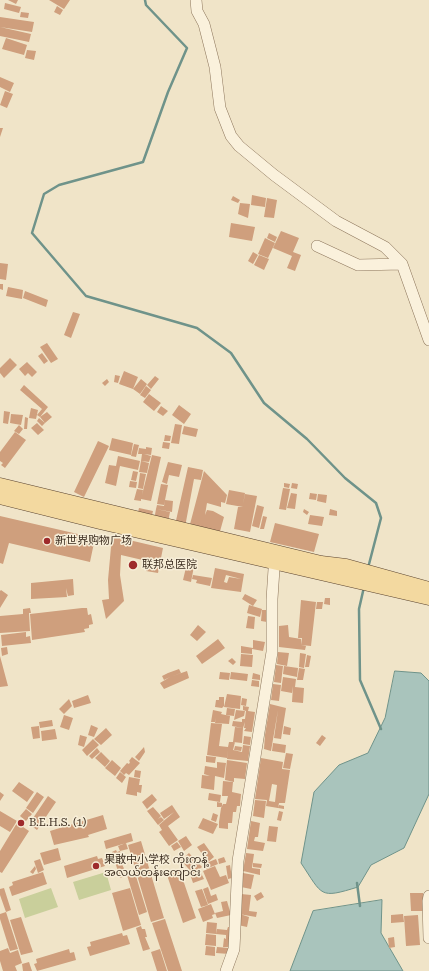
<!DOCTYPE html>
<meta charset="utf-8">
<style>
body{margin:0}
canvas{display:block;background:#f0e4c8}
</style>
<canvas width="429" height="971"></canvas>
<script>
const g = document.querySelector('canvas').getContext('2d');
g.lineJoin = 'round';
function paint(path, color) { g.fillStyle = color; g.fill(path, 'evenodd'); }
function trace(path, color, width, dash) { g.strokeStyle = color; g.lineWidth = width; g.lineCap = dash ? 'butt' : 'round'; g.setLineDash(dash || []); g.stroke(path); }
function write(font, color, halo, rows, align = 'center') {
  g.font = font + ' "Roboto Serif","Noto Sans SC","Noto Sans Myanmar",serif'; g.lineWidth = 3; g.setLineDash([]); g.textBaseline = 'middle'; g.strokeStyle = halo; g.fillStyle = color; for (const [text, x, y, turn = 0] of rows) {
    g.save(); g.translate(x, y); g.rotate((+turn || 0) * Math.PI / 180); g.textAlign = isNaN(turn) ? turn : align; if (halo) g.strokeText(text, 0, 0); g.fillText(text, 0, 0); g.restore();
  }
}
paint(new Path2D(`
 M106,872l5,18 -32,10 -6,-18z
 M51,888l7,19 -33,11 -6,-19z`), '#c9cf9b');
const water = new Path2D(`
 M395,671l26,2 8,8v113l-25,54 -33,17 -13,22c-39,12 -35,9 -57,-24l13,-71 25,-27 29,-12 17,-35z
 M382,900l-1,33 22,38h-113l23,-60z`);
paint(water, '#a9c4bc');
trace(water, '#6f938a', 1);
trace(new Path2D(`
 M145,0l1,5 41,43 -19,44 -25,70 -84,23 -15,9 -12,39 54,63 111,32 34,25 33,50 43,36 38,39 31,25 5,15 -13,50
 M364,587l-5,22 1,71 21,49
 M357,883l3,23`), '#6f938a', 2.5);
paint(new Path2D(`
 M8,0h10l-2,4z
 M49,0h21l-6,9z
 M5,3l16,4 -2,6 -15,-4z
 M57,6l6,4 -3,5 -6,-3z
 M21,12l8,1 -1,5 -8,-1z
 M0,17l34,5 -2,10 -32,-5z
 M0,27l31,7 -2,8 -29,-6z
 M6,38l21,7 -3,10 -22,-6z
 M27,50l9,1 -2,9 -9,-2z
 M0,77l14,6 -4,9 -10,-5z
 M5,91l8,3 -6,14 -7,-3z
 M0,128h3l-3,9z
 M252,195l14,3 -1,9 -14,-2z
 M233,196l7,4 -2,3 -7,-3z
 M267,198l10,2 -3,18 -10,-1z
 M240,203l10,1 -2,14 -10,-4z
 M231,223l24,4 -3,14 -23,-4z
 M281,231l18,7 -6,14 8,3 -6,16 -8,-3 5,-12 -19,-8z
 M269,233l8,4 -2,5 -8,-4z
 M265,238l10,5 -7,15 -10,-4z
 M253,252l5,3 -5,9 -5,-3z
 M259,255l10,4 -5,11 -10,-5z
 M0,263l8,1 -2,16 -6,-1z
 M0,284h3v6l-3,-1z
 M8,287l15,3 -1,9 -16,-3z
 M25,291l23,9 -2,7 -23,-9z
 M73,312l7,2 -9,24 -7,-3z
 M47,343l11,16 -7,4 -11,-16z
 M42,353l6,8 -4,3 -6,-8z
 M10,358l7,7 -13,13 -4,-5v-5z
 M27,362l10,10 -5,5 -4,-4 -3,3 -6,-7z
 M124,371l14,6 -5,12 -14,-5z
 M115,375l5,1 -2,7 -4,-1z
 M155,376l4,3 -8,10 -4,-4z
 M107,379l2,3 -4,4 -3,-3z
 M141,379l6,5 -7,10 -7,-5z
 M24,385l24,22 -8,10 -3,-2 5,-6 -22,-19z
 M146,386l5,4 -6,8 -5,-3z
 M149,394l12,9 -7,8 -11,-9z
 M179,405l12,9 -7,10 -12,-9z
 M161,406l7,5 -5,5 -6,-4z
 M31,408l7,2 -2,9 -7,-1z
 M4,411l6,1 -2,12 -5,-1z
 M47,412l5,5 -7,6 -5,-6z
 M11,414l12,1 -2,10 -11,-2z
 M25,417l3,1 -1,11h-3z
 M39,418l6,5 -3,3 -5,-5z
 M37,423l7,7 -6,5 -7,-7z
 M175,424l7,1 -3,19 -8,-1z
 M19,425l4,4 -4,5 -5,-3z
 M184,426l14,3 -2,8 -14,-3z
 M15,432l11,8 -21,28 -4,-3 2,-2 -3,-2v-9z
 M165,435l6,1 -1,5h-6z
 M112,438l21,5 -2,12 -22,-5z
 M98,441l11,5 -25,51 -10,-5z
 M163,442l7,1 -1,6 -7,-1z
 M134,444l5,1 -3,12 -5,-1z
 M146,447l6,1 -1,7 -7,-1 7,2 -2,6 -8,-1 1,-7h-4l1,-6 7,1z
 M152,455l9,2 -10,44 -10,-2v2l-7,-1 3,-11 6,1 -1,5z
 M118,456l22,5 -2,9 -18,-4 -4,20 -11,-3 4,-18 7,1z
 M141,461l8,2 -2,10 -8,-1z
 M168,462l14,3 -3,12 -10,-2 -2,9 -5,-2z
 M188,467l15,3 -2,10 -7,-1 -9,48 -10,-2z
 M133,471l5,1 -2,9 -5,-1z
 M204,471l23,24 -2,8 -4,-1v5l-14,-4 -2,12 2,-5 6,1 11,6 -5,18 -30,-7z
 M140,473l6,1 -3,15 -5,-1z
 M130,481l7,1 -1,6 -7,-1z
 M284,483l6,1 -1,4 -5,-1z
 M292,483l6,1 -1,5 -6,-1z
 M161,484l7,1 -4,20 -7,-1z
 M283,488l7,1 -4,21 -7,-1z
 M229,490l16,3 -2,11 2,-10 12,2 -7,36 -16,-3 4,-22h5l-17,-3z
 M291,493l6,1 -2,15 -8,-1z
 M310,493l7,1 -1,6 -7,-1z
 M318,494l9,1 -1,8 -9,-2z
 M165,500l8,1 -1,11 -16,-3 1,-4 7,1z
 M257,505l7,2 -5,21 -7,-2z
 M139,508l14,3 -2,8 -14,-3z
 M156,509l14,3 -2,10 -14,-2z
 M304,509l5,3 -2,3 -4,-3z
 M330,509l7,2v5l-8,-1z
 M310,515l14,2 -2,9 -14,-2z
 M0,516l95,22 -5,24 -81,-19 -6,21 -3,-1z
 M263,516l4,1 -3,12h-4z
 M275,523l44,11 -5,18 -44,-10z
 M112,536l51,12 -5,25 -12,-2 1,-10 -26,-6 -1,20 4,26 -18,18 -4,-19 7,-1 -1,-19z
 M188,559l7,2 -4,21 -8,-2z
 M215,568l29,6 -3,18 -30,-4zM226,575l15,4 -12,-2 -2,6 -3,-1z
 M193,575l19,3 -2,8 -14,-3 1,-3 -5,-1z
 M73,579l1,16 -6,1 -2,-8 1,9 -36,2v-16z
 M1,590l7,5 -8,13v-17z
 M245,594l12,6 -4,6 -11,-7z
 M325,598h5v7l-6,-1z
 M301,600l15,2 -5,44 -10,-1 1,-7h-4z
 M317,602h6l-1,7h-6z
 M249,605l13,4 -2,8 -13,-4z
 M30,608l1,5h-2l1,18 -30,2v-17l23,-2v-5z
 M82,608h5l1,7 3,-1 2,10 -4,1v3l-5,1 1,3 -53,8 -2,-26z
 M262,610h6l-1,12 -6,-1z
 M248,616l7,1 -1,12 -8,-1z
 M198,625l8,7 -9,9 -7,-6z
 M288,625l1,12 12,2v6l5,1 -1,4 -26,-3v-21z
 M26,632v5l4,-1 1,7 -29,3 -1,-11z
 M218,639l7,9 -23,16 -6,-8z
 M253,640l12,2 -2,9 -11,-2v5l-11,-1v-7l12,2z
 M7,647l1,7 -6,2 -1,-8z
 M278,652l11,1 -2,13 -10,-2z
 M300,653l6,1 -2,14 -5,-1z
 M241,654l12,1 -1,12 -12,-1z
 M307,655l4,1 -2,11h-4z
 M0,656l8,30 -8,1z
 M232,658l4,4 -3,3 -5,-4z
 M276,665l7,1 -2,17 -7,-1z
 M284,666l14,2 -1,9 -14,-3z
 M299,668l6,1 -2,11h-6z
 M179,669l2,4 -11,4 -2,-4z
 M187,671l2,7 -25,11 -4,-6 10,-6 1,3 -1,-3z
 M220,672l10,1 -1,7 -10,-1z
 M231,672l17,2 -1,7 -17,-2z
 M168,673l2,4 -6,3 -2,-4z
 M253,673l7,2v5l-8,-1z
 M283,677l13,2 -1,8 9,1 -1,15 -11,-1 1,-16 -1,7 -11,-2z
 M252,680l7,1v6l-8,-1z
 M273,684l8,1 -2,16 -8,-1z
 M227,694l14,2 -1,13 -16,-2z
 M88,695l3,8 -17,5 -2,-7z
 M219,697h5v9l-2,2 -7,-1 1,-7h3z
 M242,698l5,1 -1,7 -5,-1z
 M69,699l3,7 -8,8 -5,-5z
 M270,704l16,4 -5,31 -7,-1 4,-28 -7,41 -7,-2 1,-14 6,1 -6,-1z
 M243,706l6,1 -1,4 7,1 -3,20 -8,-1 2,-3h-2l1,-6 -2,6 -11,-2 1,-5 9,1v-3h3l1,-8 -3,-1z
 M227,708l8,1 -1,7 -8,-1z
 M213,710l9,2 -1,2 9,2 -1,8 -14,-1 1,-5 -1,4h-4z
 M236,710l9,1 -1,5 -10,4z
 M64,715l9,3 -4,12 -9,-3z
 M52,720l1,6 -13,2 -1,-6z
 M211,723l11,1 -3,22 9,1 1,-5h6l-2,8 9,2 1,-7 7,1 -2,15 -21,-2 1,-10 -1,9 -20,-3z
 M91,725l7,3 -4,9 -6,-2z
 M39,726l1,12 -7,1 -2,-12z
 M284,726l7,2 -1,7 -7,-1z
 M235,727l8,1 -1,15 -9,-1z
 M106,728l6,7 -11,10 -7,-6z
 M55,729l2,10 -15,2 -1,-10z
 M80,735l7,2 -3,10 -6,-2z
 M322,735l4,3 -6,8 -4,-3z
 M244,736l7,1 -1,8 -7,-1z
 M93,739l6,6 -12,11 -5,-6z
 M273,743l13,2 -1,8 -13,-2z
 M235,746l7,1 -1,4 -7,-1z
 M144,747l1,5 -6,9 -4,-4z
 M97,748l3,4 -8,7 -3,-3z
 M101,752l9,9 -5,6 -10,-9z
 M286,753l7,1 -3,15 -7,-1z
 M206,756l10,1 -1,6 -9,-1z
 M132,757l8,6 -11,12 -3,-2 -2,2 -4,-4 7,-8 2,1 1,-2 -1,-1z
 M261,758l22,4 -1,7 8,1 -5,33h-6l-1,5 -12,-2 1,-6 -12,-1zM272,784l5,1 -2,17 -6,-1z
 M112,760l9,8 -6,8 -10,-8z
 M227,760l20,3 -2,16 -11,-1v4l-9,-2 1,-11 9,1 -9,-1z
 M217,762l9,1 -2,15 -9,-2 -1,14 -13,-2 1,-13 8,1 -6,-2 1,-8 12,2z
 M135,770l6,1 -1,7 -6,-1z
 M120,772l6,5 -4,6 -6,-5z
 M129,777l11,2 -1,6h3l-1,8 -4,-1v4l-11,-2z
 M223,781l10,1 -1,10 9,2 -1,12h-3l-1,6h-3l-1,11h-4v6l-9,-1v-6l7,1 -7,-1 2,-14 2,-4h3l2,-8h-6z
 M19,782l15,10 -7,10 -15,-11z
 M0,792l4,3 -4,6z
 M37,792l7,5 -11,16 -7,-5z
 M209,793l12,2 -1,7 -12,-2z
 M152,794l5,6 -10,9 -5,-7z
 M48,796l8,6 -19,28 -8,-6z
 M255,800l11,1 -2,17 -11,-2z
 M217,802l5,1v4h-5z
 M172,805l8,12 -12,9 10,14 -9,6 -10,-14 3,-2 -3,-5 15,-13 -10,7 -4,-6z
 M279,805l5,1v3l-6,-1z
 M153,807l8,9 -3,3 3,-2 3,3 -6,5 -11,-14z
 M26,809l6,5 -6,7 -6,-5z
 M0,811l17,10 -7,11 -10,-6z
 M279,811l4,1 -2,9 -4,-1z
 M213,813l5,2 -2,7 -5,-2z
 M103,815l4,14 -19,6 1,2 -35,8 -4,-14z
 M203,818l15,6 -5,10 -15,-6z
 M251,821l9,2 -2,14h-3l-1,4 11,2 -2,8 -16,-2z
 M17,823l12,8 -27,42 -2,-1v-21z
 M269,826l9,1 -2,15 -9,-1z
 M131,833l2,8 -27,8 -2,-8z
 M186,836l6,9 -8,6 -6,-10z
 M141,841l23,77 -13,4 -23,-77z
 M177,842l4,5 -7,4 -3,-5z
 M126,843l2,6 -8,2 -2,-5z
 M204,843l10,14 -6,5 -11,-15z
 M58,848l3,12 -17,5 -4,-12z
 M116,850l1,2 3,-1 2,9 -2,1 6,11h-2l1,4 -5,2 -8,-26z
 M189,853l13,14 -9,7 -12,-14z
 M246,853l8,1 -2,14 8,1v6l-17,-4z
 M97,856l1,3 4,-1 3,8 -38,12 -3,-12z
 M224,857l2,5 -7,2 -1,-5z
 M40,859l4,11 -6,3 -4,-12z
 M216,859l2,5 -12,5 -2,-5z
 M253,863l9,1 -1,4 -8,-1z
 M230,865l2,13 -4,1 -2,-13z
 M35,866l1,3 -3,5 -3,-2z
 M215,866l5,11 6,-2 3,8 -18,7 -8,-19z
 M180,871l16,47 -13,5 -16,-48z
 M43,872l4,12 -35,12 -3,-9 4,-2 -1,-3z
 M135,873l12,39 -8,3 -12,-40z
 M201,873l3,6 -11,4 -2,-6z
 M243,873l11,2 -3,14 -10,-2z
 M208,887l3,9 5,-2 2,6 -10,4 -5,-15z
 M4,888l7,22 -5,2 -6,-17v-6z
 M130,888l11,37 -18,6 -11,-38z
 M202,889l6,16 -7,2 -6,-16z
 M261,892l3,5 -7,4 -3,-5z
 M410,893h13l1,18h-13z
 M241,894l10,1 -2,16 8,1 -1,5 -17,-3z
 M227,901l4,14 -14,3 -2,-5 8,-2 -2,-9z
 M211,904l4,10 -3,1 1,3 -10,4 -5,-13z
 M6,912l12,37 -8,2 -10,-32v-5z
 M240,914l9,3 -2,10 -9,-2z
 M403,914l1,8 -13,1v-8z
 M418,915l2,30 -14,1 -2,-30z
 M21,917l12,35 -12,3 -11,-35z
 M165,919l17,52h-14l-16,-48z
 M207,922l10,1 -1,11 -10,-1z
 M141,926l1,3h3l2,8h-2l5,12 -7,2 -7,-23z
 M228,927h3l-2,20h-6l1,-9 2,1v-4l-10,-1 1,-5 10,1z
 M122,933l1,3 4,-1 3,9 -40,12 -3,-9 4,-1 -1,-4z
 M206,934l10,1v11l-11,-1z
 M394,937l1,10 -6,1 -1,-10z
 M206,946l9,1v9l-10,-1z
 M217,947l12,1v6l-13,-1z
 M8,948l2,5 8,-3 4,13 -7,3 2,5h-14l-3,-10v-10z
 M69,949l1,4 4,-1 2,8 -39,11 -3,-7 3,-1 -1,-4z
 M160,949l7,22h-10l-6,-19z
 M29,962l3,9h-9l-1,-7z`), '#cf9f7d');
const minor = new Path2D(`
 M196,0l1,11 7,13 11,43 5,41 11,28 8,10 35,29 62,46 49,26 17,17 27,76
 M317,246l41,19 44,-1
 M429,896l-1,5 1,37
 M226,971l8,-22 4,-88 34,-209v-53l3,-45`);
const major = new Path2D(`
 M0,485l321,78 25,3 83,23
 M0,497l100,25 329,76`);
trace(minor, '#8d765c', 12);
trace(major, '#5b4430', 15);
trace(minor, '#faf1dc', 11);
trace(major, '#f3d9a0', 14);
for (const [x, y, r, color] of [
 [47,541,4,"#9e2a2b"],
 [133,565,5,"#9e2a2b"],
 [21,823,4,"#9e2a2b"],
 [96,866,4,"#9e2a2b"]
]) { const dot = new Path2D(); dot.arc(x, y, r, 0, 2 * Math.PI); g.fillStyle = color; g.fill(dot); trace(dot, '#f7eed8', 1.5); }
write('11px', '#3d2e20', '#f7eed8', [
 ["新世界购物广场",55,541],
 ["联邦总医院",142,565],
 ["B.E.H.S. (1)",29,823],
 ["果敢中小学校 ကိုးကန့်",104,860],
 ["အလယ်တန်းကျောင်း",104,873]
], 'left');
</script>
